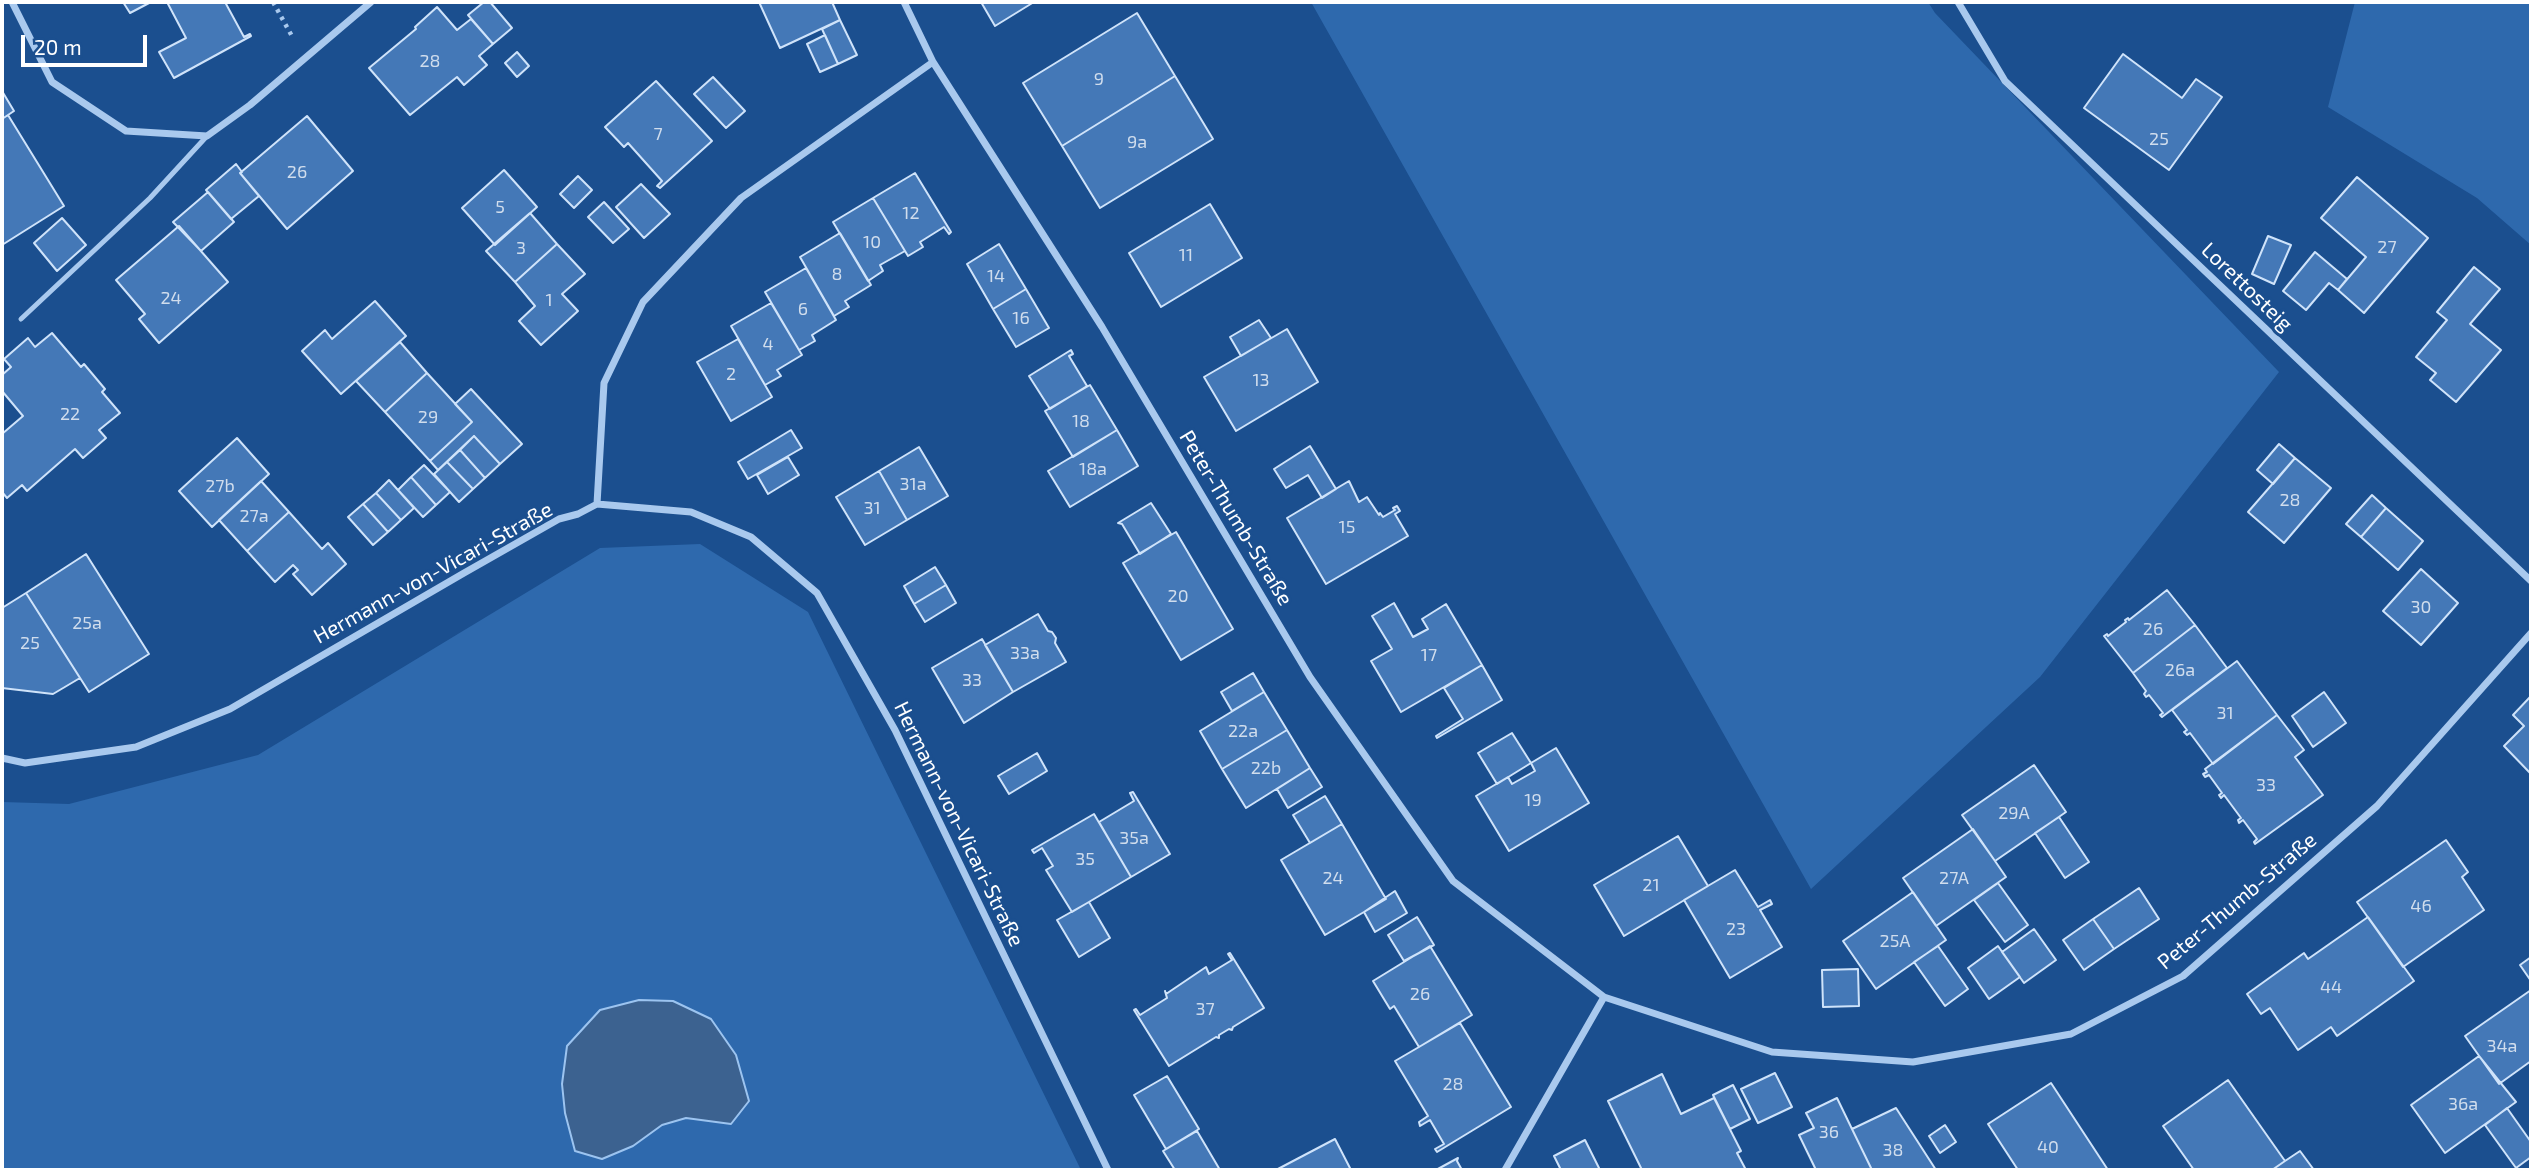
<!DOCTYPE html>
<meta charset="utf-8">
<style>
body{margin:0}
#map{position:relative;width:2533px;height:1172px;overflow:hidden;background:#1b4f8f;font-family:"Exo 2",sans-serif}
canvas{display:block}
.frame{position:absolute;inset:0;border:4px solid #fff;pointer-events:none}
.scale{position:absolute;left:21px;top:35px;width:126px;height:32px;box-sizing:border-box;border:4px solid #fff;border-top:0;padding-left:9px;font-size:21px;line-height:24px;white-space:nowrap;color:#fff;-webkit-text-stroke:5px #1b4f8f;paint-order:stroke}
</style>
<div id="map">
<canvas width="2533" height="1172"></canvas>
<div class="frame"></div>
<div class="scale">20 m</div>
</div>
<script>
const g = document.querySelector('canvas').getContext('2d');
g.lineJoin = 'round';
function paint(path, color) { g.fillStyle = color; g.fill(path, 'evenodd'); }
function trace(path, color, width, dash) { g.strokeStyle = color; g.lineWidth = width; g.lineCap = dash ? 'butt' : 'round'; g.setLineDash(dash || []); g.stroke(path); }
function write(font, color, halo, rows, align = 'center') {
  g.font = font + ' "Exo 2",sans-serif'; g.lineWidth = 6; g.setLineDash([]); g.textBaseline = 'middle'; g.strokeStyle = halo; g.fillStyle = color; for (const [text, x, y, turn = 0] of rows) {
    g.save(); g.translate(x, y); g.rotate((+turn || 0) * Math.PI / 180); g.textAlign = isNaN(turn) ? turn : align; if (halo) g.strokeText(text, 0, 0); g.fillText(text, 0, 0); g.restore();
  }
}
paint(new Path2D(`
 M1311,2h617l7,11 344,359 -239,305 -229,212z
 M2355,2h176v243l-54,-47 -149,-91z
 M700,544l108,68 273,558h-1079v-368l67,2 189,-49 342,-207z`), '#2e69ad');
const water = new Path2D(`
 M639,1000l34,1 38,18 25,36 13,46 -18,23 -45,-6 -24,7 -29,21 -31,13 -27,-8 -10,-38 -3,-29 5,-38 33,-36z`);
paint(water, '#3c6290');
trace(water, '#9cc4f0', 2);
const building = new Path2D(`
 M123,2h28l-21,11z
 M167,2h58l19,35 6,-3 1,2 -77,42 -15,-26 27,-14z
 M484,2h6l22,26 -19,16 -25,-29z
 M759,2h73l8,18 -60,28z
 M981,2h53l-39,24z
 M437,7l20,23 14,-11 22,25 -14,12 8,9 -23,20 -7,-8 -47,38 -41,-47 47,-39 -1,-2z
 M1137,13l38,63 -113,70 -39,-63z
 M840,20l17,35 -19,9 -16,-35z
 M825,35l13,29 -18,8 -13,-28z
 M517,52l12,14 -12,11 -12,-14z
 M2123,54l59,44 14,-19 26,18 -53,73 -85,-62z
 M1175,76l38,63 -113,69 -38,-62z
 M713,77l32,34 -19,17 -32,-34z
 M656,81l56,60 -52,47 -3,-2 5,-5 -34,-38 -4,4 -19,-20z
 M2,91l12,20 -12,8z
 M8,115l56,91 -62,39v-126z
 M307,116l46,55 -66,58 -47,-56z
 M236,164l6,8 -2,1 19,23 -28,23 -25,-29z
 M504,170l33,37 -42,38 -33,-37z
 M915,173l36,59 -2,2 -5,-7 -24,15 3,5 -15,9 -35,-58z
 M578,176l14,14 -18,18 -14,-14z
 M2357,177l71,61 -64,75 -26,-23 28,-33 -45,-39z
 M641,184l29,30 -26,24 -28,-31z
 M208,192l26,30 -33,29 -28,-29z
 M873,198l32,53 -25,14 3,6 -15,10 -35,-59z
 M604,202l25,27 -16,14 -25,-26z
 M1210,204l32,54 -81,49 -32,-54z
 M530,213l27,31 -42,38 -29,-31z
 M62,218l24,27 -29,26 -23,-28z
 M179,226l49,56 -69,61 -20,-24 6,-5 -29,-34z
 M840,233l31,52 -26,16 4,6 -15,9 -34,-59z
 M2268,236l23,9 -17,39 -22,-10z
 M557,244l28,30 -23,20 16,17 -37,34 -22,-24 16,-15 -20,-24z
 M999,244l27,45 -33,20 -26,-45z
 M2315,252l32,27 -9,11 -9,-7 -23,27 -23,-19z
 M2474,267l26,22 -30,35 31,26 -45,52 -26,-22 6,-7 -20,-16 31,-37 -10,-8z
 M806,268l30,52 -24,15 3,6 -16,9 -34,-58z
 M1026,289l23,39 -33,19 -23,-38z
 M375,301l31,35 -65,58 -39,-43 23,-21 7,9z
 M771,303l31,52 -25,15 4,6 -16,9 -34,-59z
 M1259,320l12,18 -30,18 -11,-19z
 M1287,329l31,53 -82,49 -32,-54z
 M52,333l29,34 3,-3 21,25 -3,3 18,21 -21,17 7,8 -23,20 -8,-9 -48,42 -5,-6 -15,13 -5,-6v-58l21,-18 -21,-25v-16l9,-8 -7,-8 24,-21 7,9z
 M738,339l34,58 -41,24 -34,-59z
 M400,342l27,31 -42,39 -29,-31z
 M1071,350l2,4 -4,2 18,30 -37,23 -21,-33z
 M427,373l45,49 -42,39 -45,-49z
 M1090,385l27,45 -44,27 -28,-46z
 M471,389l51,55 -22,20 -26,-28 -36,34 -8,-9 42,-39 -17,-18z
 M791,430l11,18 -54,31 -10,-17z
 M1117,430l21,36 -68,41 -22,-36z
 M474,436l26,28 -15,14 -25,-28z
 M237,438l32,36 -57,53 -33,-36z
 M2279,444l16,14 -22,26 -16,-14z
 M1310,446l26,43 -14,9 -14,-23 -22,13 -12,-19z
 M919,447l29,49 -41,24 -28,-49z
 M460,450l25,28 -12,11 -26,-27z
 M788,457l11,18 -31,19 -11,-19z
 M2295,458l36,30 -47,55 -36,-31z
 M447,462l26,27 -14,13 -25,-28z
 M424,465l26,27 -14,13 -25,-28z
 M879,471l28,49 -42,25 -29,-48z
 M411,477l25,28 -13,12 -25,-27z
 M389,480l25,28 -13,12 -25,-27z
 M261,481l28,31 -42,39 -28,-31z
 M1349,481l10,21 8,-5 12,18 1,-2 3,4 12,-7 -2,-2 4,-2 3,5 -5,3 13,22 -82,48 -39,-66z
 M376,493l25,27 -13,12 -25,-28z
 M2372,495l14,13 -25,29 -15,-13z
 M1151,503l20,31 -31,20 -18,-30 -4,-1z
 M363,504l25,28 -15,13 -25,-28z
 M2386,508l37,33 -25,29 -37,-33z
 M289,512l33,37 6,-6 18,21 -34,31 -19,-21 5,-4 -5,-5 -18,17 -28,-31z
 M1176,532l57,97 -52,31 -58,-97z
 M86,554l63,100 -60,38 -63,-99z
 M935,567l11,18 -32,19 -10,-18z
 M2421,569l37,34 -37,42 -38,-34z
 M946,585l10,18 -31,19 -11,-18z
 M2167,590l28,35 -62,48 -29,-37 3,-2 1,2 18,-14 -1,-2 3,-2 1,2z
 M26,593l54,85 -27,16 -51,-6v-80z
 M1394,603l19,34 15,-8 -6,-10 24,-15 36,61 -81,47 -30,-51 21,-12 -20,-33z
 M1038,614l10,17 4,1 4,6 -1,5 11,19 -53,30 -28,-47z
 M2195,625l32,43 -65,49 -2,-2 3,-2 -14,-18 -3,2 -2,-3 2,-3 -13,-18z
 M982,639l31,53 -49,31 -32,-55z
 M2237,661l40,54 -64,49 -23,-31 -3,2 -3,-3 3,-2 -15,-20z
 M1482,665l20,35 -65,38 -1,-2 27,-17 -19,-31z
 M1253,673l11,19 -32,19 -11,-19z
 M1264,692l23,38 -65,39 -22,-38z
 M2324,692l22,31 -33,24 -21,-31z
 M2531,696v78l-27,-28 20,-20 -11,-11z
 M2277,715l27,35 -9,7 28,38 -68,49 -1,-2 3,-3 -14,-19 -4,3 -1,-3 3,-2 -17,-23 -3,3 -2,-3 3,-2 -13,-18 -4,2 -2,-3 4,-2 -2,-3z
 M1287,730l23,38 -64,40 -24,-39z
 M1512,733l19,30 -34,21 -19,-31z
 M1556,748l33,55 -80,48 -33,-55 32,-19 4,7 23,-13 -4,-8z
 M1037,753l10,18 -38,23 -11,-18z
 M2034,765l32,47 -71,49 -33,-46z
 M1310,768l12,19 -34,21 -11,-19z
 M1133,792l37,62 -39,23 -32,-55 35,-21 -4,-8z
 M1325,796l17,28 -32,19 -17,-28z
 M1094,814l37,63 -59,35 -26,-42 7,-4 -11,-18 -8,5 -2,-3z
 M2059,817l30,45 -24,16 -30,-45z
 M1342,824l44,75 -61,36 -44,-75z
 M1973,829l33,48 -70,49 -33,-48z
 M1678,836l30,50 -84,50 -30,-51z
 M2446,840l22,32 -6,5 22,33 -81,57 -46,-65z
 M1735,870l23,37 12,-7 2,4 -12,6 22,37 -52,31 -46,-78z
 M1998,883l30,42 -23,17 -31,-42z
 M2139,888l20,31 -45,30 -21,-30z
 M1395,891l12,22 -32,19 -11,-20z
 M1913,892l33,48 -70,49 -33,-48z
 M1089,902l21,36 -31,19 -22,-37z
 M1417,917l17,28 -30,16 -16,-26z
 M2368,917l46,64 -77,55 -6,-9 -33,23 -28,-42 -9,6 -14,-20 57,-41 4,6z
 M2093,919l21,30 -30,21 -21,-30z
 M2034,929l22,31 -32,23 -22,-31z
 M1430,946l42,69 -53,32 -25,-41 -4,3 -17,-28z
 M1938,946l30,43 -23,17 -31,-44z
 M1998,946l22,31 -31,22 -21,-31z
 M1230,953l34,55 -31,19 -1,3 -3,-1 -10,6v3l-3,-1 -47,29 -35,-56 2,-1 4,6 27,-17 -2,-7 1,3 40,-27 3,7 23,-14 -4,-6z
 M2531,957v24l-11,-16z
 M1858,969l1,37 -36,1 -1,-37z
 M2531,990v71l-32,23 -34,-48z
 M1460,1023l51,84 -74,45 -2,-3 9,-5 -14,-24 -10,6 -1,-4 9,-6 -33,-55z
 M2479,1056l37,46 -71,51 -34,-48z
 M1775,1073l17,34 -34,16 -17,-34z
 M1662,1074l19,40 33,-16 27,53 -4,2 9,17h-104l-34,-69z
 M1167,1076l32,53 -33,20 -32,-54z
 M2228,1080l57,81 -13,9h-78l-31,-44z
 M2051,1083l57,87h-90l-30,-46z
 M1733,1085l17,34 -20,10 -17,-34z
 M1837,1098l15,31 20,41h-56l-17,-35 15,-7 -8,-15z
 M1896,1108l40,62h-64l-20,-41z
 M2507,1108l24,34v15l-15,11 -31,-43z
 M1945,1125l11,17 -16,11 -11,-17z
 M1197,1131l23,39h-45l-12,-19z
 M1335,1139l16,31h-75z
 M1585,1140l15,30h-39l-7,-14z
 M2300,1151l14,19h-42l13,-9z
 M1458,1158l-1,3 5,9h-26z`);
paint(building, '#4478b7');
trace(building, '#cfe3fa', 2);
trace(new Path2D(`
 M273,2l20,36`), '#a9c9ee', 4.5, [3.5, 5]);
trace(new Path2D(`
 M21,319l129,-121 57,-62`), '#a9c9ee', 5);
trace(new Path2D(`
 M12,2l40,80 74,49 81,5 43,-31 121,-103
 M904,2l29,60 169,265 208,350 143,204 151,116 168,55 141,10 158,-28 112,-58 194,-170 154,-173
 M1958,2l47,79 526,500
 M597,504l7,-121 39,-81 98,-104 192,-136
 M2,758l23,5 111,-16 94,-38 234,-136 95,-54 19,-5 19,-10 94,8 60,25 66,56 78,137 213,440
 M1505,1170l99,-173`), '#a9c9ee', 7);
write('18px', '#d0dded', null, [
 ["28",430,61],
 ["9",1099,79],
 ["7",658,134],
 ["25",2159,139],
 ["9a",1137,142],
 ["26",297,172],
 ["5",500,207],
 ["12",911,213],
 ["10",872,242],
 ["27",2387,247],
 ["3",521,248],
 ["11",1186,255],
 ["8",837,274],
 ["14",996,276],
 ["24",171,298],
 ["1",549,300],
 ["6",803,309],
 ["16",1021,318],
 ["4",768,344],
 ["2",731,374],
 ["13",1261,380],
 ["22",70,414],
 ["29",428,417],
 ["18",1081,421],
 ["18a",1093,469],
 ["31a",913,484],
 ["27b",220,486],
 ["28",2290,500],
 ["31",872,508],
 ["27a",254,516],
 ["15",1347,527],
 ["20",1178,596],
 ["30",2421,607],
 ["25a",87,623],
 ["26",2153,629],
 ["25",30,643],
 ["33a",1025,653],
 ["17",1429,655],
 ["26a",2180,670],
 ["33",972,680],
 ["31",2225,713],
 ["22a",1243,731],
 ["22b",1266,768],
 ["33",2266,785],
 ["19",1533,800],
 ["29A",2014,813],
 ["35a",1134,838],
 ["35",1085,859],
 ["24",1333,878],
 ["27A",1954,878],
 ["21",1651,885],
 ["46",2421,906],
 ["23",1736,929],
 ["25A",1895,941],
 ["44",2331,987],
 ["26",1420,994],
 ["37",1205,1009],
 ["34a",2502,1046],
 ["28",1453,1084],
 ["36a",2463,1104],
 ["36",1829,1132],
 ["40",2048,1147],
 ["38",1893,1150]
]);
write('21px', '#fff', '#1b4f8f', [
 ["Lorettosteig",2247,287,44],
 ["Peter-Thumb-Straße",1236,518,59],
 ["Hermann-von-Vicari-Straße",433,573,-29],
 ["Hermann-von-Vicari-Straße",959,824,64],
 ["Peter-Thumb-Straße",2237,901,-40]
]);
</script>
